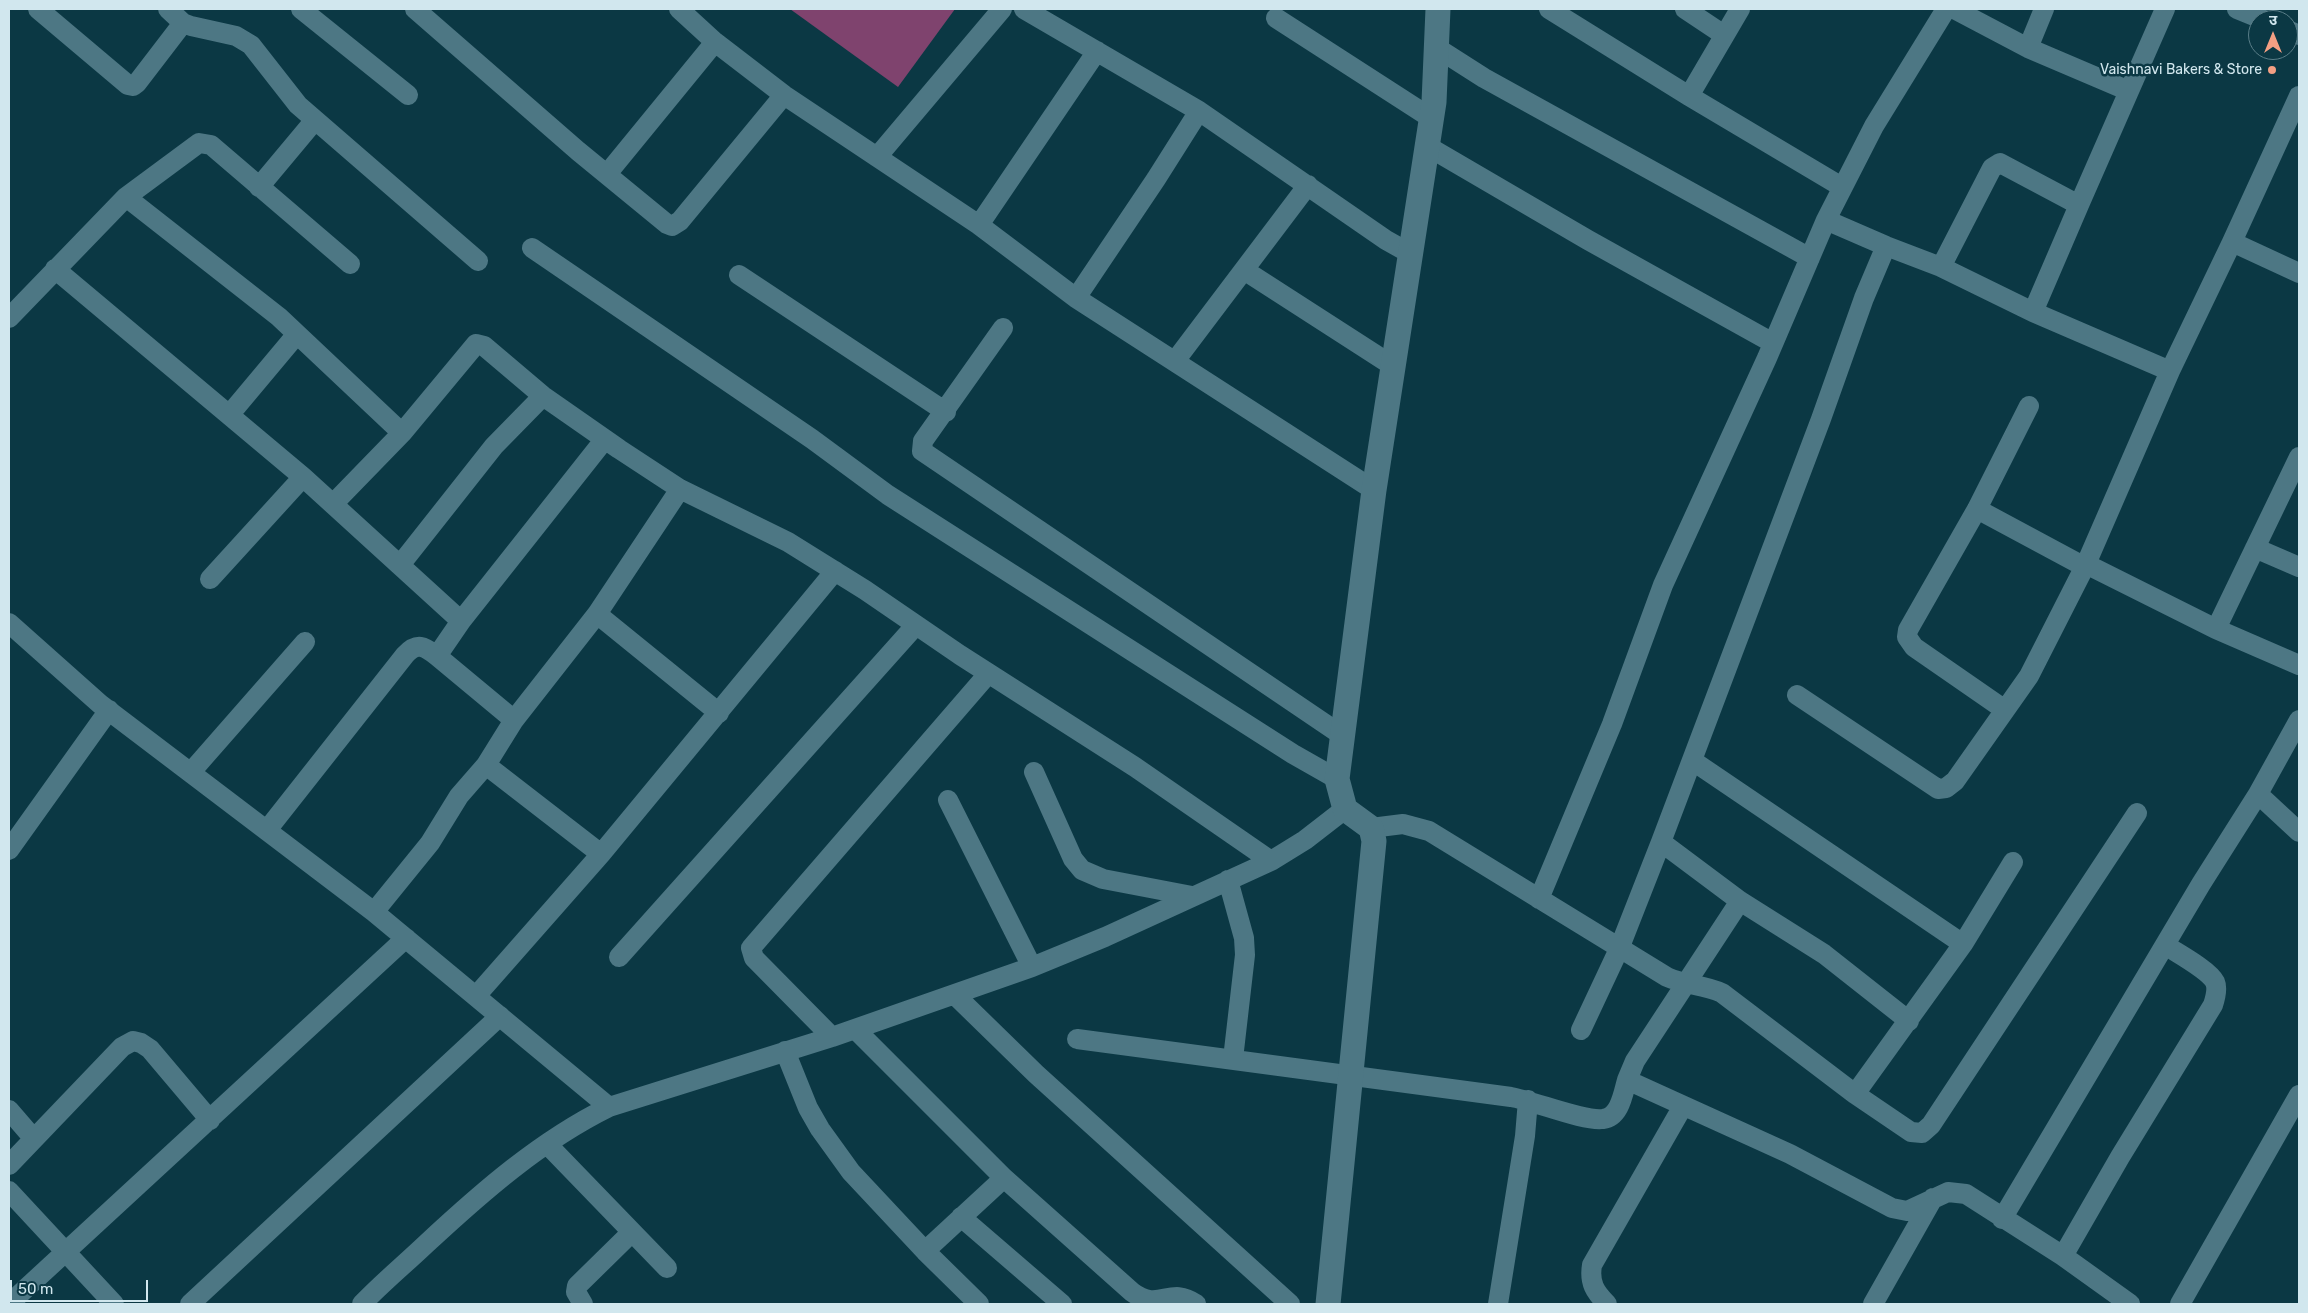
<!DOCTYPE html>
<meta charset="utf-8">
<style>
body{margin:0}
#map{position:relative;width:2308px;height:1313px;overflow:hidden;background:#0b3844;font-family:Rubik,"Noto Sans Devanagari",sans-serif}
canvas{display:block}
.frame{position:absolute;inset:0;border:10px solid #d1e7ee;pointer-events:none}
.north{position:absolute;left:2248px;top:10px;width:50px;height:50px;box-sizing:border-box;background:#0b3844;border:1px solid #5a7e88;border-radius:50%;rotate:0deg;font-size:14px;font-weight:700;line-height:20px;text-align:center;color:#d1e7ee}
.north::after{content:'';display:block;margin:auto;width:18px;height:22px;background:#f39f83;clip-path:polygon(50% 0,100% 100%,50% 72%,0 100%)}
.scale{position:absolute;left:10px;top:1280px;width:138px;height:22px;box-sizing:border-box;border:2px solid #d1e7ee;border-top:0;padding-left:6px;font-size:15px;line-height:18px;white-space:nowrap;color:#d1e7ee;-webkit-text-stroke:4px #0b3844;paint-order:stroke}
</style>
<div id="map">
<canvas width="2308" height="1313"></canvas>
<div class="frame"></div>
<div class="north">उ</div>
<div class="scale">50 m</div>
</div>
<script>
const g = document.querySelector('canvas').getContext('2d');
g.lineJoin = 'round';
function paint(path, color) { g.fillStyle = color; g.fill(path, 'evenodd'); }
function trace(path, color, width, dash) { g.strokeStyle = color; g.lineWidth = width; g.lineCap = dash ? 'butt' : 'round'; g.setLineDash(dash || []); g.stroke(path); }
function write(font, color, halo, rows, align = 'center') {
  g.font = font + ' Rubik,sans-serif'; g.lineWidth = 5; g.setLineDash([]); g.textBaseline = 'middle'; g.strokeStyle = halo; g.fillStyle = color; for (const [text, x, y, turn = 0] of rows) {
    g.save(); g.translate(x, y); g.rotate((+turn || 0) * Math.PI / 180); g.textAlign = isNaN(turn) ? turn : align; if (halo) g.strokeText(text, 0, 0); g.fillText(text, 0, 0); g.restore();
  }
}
paint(new Path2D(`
 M790,9h165l-57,78z`), '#7f436e');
trace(new Path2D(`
 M38,9l90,76 5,1 4,-3 46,-60
 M168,9l15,14 8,3 45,10 15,9 47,60 180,156
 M301,9l107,86
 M415,9l163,142 89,73 5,2 8,-5 104,-126
 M679,9l36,33 69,53 195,130 97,73 298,192
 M1024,9l175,102 187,129 25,14
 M1549,9l140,87 153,91
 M1685,9l39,26
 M1954,9l74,39
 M2044,9l-16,39 101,43
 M2237,9l27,11
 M1276,18l155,100
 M2288,30l11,5
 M1437,48l47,30 326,180
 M1689,96l51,-87
 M1427,146l161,94 185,103
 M877,157l125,-148
 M607,174l108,-132
 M259,187l56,-67
 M126,197l153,120 123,116
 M2079,205l86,-196
 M1826,220l60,26 55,21
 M979,225l118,-174
 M2232,242l67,31
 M532,248l280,191 76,56 405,259 44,25
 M55,269l248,208 158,144
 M1244,270l149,96
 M739,275l207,137
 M1076,298l80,-119 43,-68
 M2033,312l46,-107 -79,-42 -8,5 -51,99 92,45 137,59
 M9,318l117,-121 73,-54 12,2 139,119
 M1003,328l-80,113 -1,10 421,285
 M1175,361l133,-176
 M230,414l67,-80
 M333,504l69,-71 74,-89 8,2 59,50 76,53 61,40 108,53 77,48 95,65 175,112 136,94
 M1977,509l108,58
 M2255,548l44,19
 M2086,564l130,65 83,36
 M400,565l94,-119 49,-50
 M210,579l93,-102
 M597,614l122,99
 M9,623l91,81 274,208 235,195
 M2216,629l83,-172
 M437,656l24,-35 144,-182
 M1797,695l141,94 8,-1 9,-7 74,-105 57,-112 84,-193 62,-129 67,-146
 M2005,710l-91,-63 -7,-10 1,-7 69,-121 52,-103
 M1693,761l270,183
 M486,765l115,89
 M191,772l114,-130
 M1034,772l39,87 9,11 21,9 89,17
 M2258,794l41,38
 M948,800l84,167
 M1371,828l32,-4 26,7 238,146c20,9 35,7 55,16l133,101 56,38 11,1 9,-8 206,-312
 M267,830l138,-175c12,-13 19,-9 32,1l77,64
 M1661,842l79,59 84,53 85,67
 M9,850l100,-140
 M1228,880l16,58 1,17 -12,104
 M1539,899l73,-175 51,-139 104,-227 59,-138 48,-94 72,-117
 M374,912l56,-69 29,-47 27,-31 28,-45 83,-106 83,-125
 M619,957l297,-332
 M955,995l81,79 254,230
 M476,996l125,-142 234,-283
 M855,1029l149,149 128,114c28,21 37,-7 64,12
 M1581,1030l38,-81 42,-107 160,-423 43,-121 22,-52
 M832,1037l-78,-79 -3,-10 237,-274
 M1077,1039c145,19 290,38 434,58 23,4 74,25 92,22 17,-2 20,-25 24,-39l163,74 102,54 15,3 41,-19 18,2 97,62 67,48
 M785,1051l23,57 12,21 31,43 74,79 54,53
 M1627,1080l8,-19 105,-160
 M1855,1094l108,-150 50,-82
 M9,1110l25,29
 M547,1144l120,124
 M9,1165l113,-118 11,-6 8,2 9,6 60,71
 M9,1191l105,113
 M961,1217l101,87
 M2002,1219l199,-335 57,-90 41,-74
 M925,1251l79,-73
 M2063,1256l57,-99 93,-152c2,-6 5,-16 2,-23 -6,-12 -38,-29 -50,-37
 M9,1304l397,-366
 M190,1304l310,-288
 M362,1304c20,-21 43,-40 64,-60 56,-52 114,-103 183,-137l223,-70 200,-70 73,-30 166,-76 34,-21 40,-31
 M583,1304l-7,-12 1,-6 55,-54
 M1498,1304l27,-168 3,-36
 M1607,1304c-12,-12 -18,-21 -15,-39l91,-159
 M1873,1304l60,-106
 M2180,1304l119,-209`), '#4d7784', 20);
trace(new Path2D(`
 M1328,1304l46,-463 -3,-13 -26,-19 -8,-30 37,-289 60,-388 4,-93`), '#4d7784', 25);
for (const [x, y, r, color] of [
 [2272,70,5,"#f39f83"]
]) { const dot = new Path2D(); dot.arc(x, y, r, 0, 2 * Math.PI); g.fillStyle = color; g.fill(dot); trace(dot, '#0b3844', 2); }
write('14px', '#d1e7ee', '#0b3844', [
 ["Vaishnavi Bakers & Store",2262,70]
], 'right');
</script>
